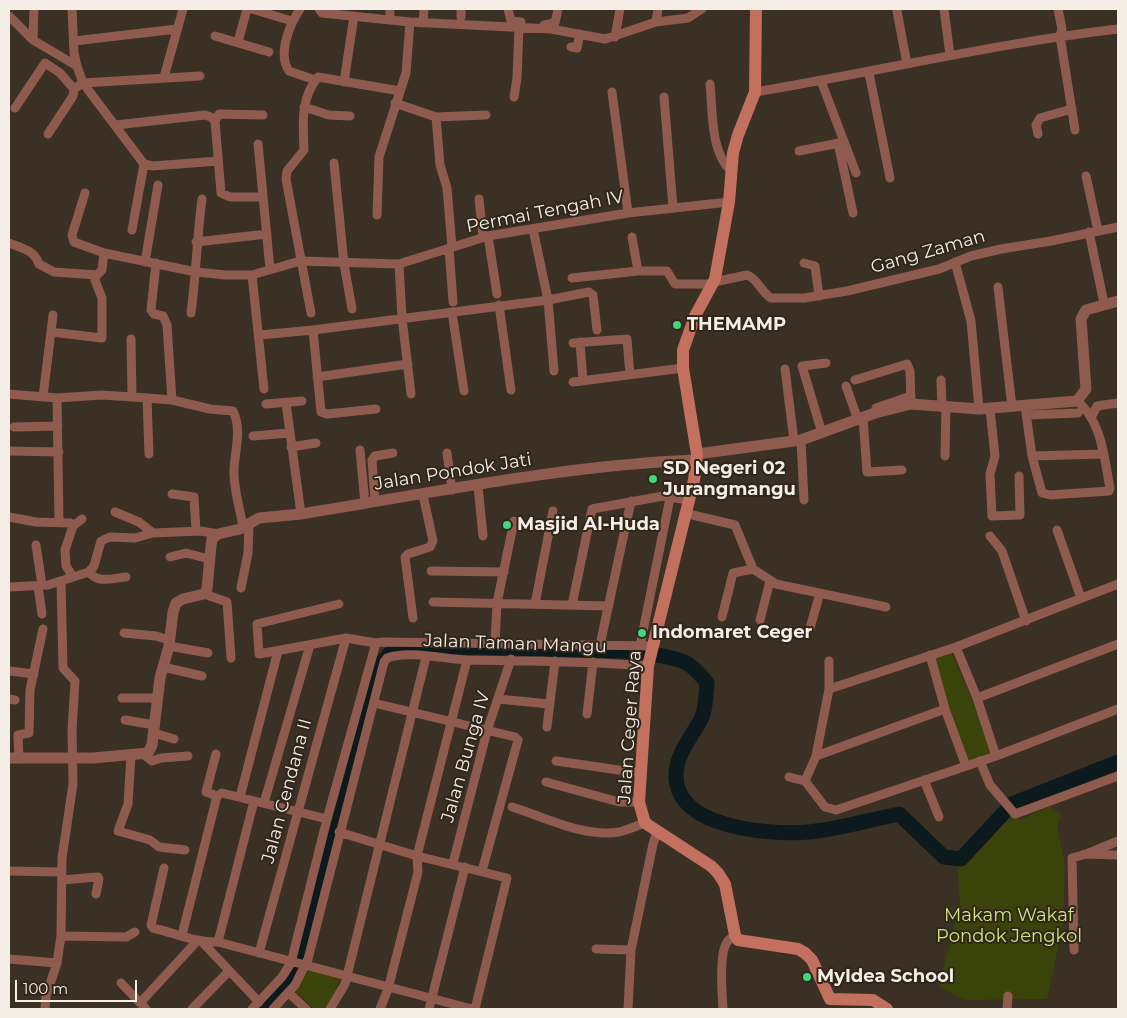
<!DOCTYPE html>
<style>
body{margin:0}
#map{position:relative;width:1127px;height:1018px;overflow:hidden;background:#3a3024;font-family:Montserrat,sans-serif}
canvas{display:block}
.frame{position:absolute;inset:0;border:10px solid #f4eee6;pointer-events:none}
.scale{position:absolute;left:15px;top:980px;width:122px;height:22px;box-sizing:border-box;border:2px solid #f4eee6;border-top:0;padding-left:6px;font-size:15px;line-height:18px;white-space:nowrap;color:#f4eee6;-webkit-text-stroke:4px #30261a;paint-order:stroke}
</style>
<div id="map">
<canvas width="1127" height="1018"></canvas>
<div class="frame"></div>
<div class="scale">100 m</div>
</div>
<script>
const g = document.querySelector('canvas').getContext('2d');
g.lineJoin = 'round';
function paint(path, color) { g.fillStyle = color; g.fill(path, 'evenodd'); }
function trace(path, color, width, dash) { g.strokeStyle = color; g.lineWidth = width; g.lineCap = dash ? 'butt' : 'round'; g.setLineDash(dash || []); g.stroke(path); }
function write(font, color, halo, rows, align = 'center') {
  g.font = font + ' Montserrat,sans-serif'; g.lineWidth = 4; g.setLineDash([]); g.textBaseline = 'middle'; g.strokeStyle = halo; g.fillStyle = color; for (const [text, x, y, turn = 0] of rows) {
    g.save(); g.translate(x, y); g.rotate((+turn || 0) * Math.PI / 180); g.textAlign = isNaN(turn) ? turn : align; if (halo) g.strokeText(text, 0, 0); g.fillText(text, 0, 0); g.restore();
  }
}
paint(new Path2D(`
 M950,649l46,107 -30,10 -36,-111z
 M1051,806l10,9 -4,12 8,37 -2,60 -16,75 -83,1 -25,-14 21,-83 -3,-39 44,-54 19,10z
 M307,968l33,8 -5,23 -10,10h-11l-18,-17z`), '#3a4309');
trace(new Path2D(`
 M262,1009l33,-36 83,-305 2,-8 8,-9 84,-1 185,5`), '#0c1a1d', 9);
trace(new Path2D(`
 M657,655c27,5 33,6 50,28 -1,10 -1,25 -5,34 -9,19 -26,36 -26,58 -1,54 95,60 133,57 30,-3 60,-12 90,-18l45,43 17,2 51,-55 106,-42`), '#0c1a1d', 15);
trace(new Path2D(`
 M72,9l2,44 3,13
 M252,9l40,12
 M300,9c-10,15 -23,45 -11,62l26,9
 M319,9l3,4 88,9 141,7 54,10 51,-17 32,-4 14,-9
 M508,9l3,12 10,1
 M944,9l6,46
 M1058,9l4,20 -2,7 15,94
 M897,11l10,53
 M9,16l24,24 44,26 6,17 61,81 9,2 65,-5
 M461,17v-8
 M390,20v-11
 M656,22l2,-13
 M423,23l1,-14
 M544,25l11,-2 3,-14
 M215,36l54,16
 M615,37l5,-28
 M33,40l1,-31
 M74,41l103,-12
 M238,42l9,-33
 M571,47l6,1 3,-14
 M869,73l21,105
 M164,77l19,-68
 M821,81l35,92
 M344,82l10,-66
 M710,84c3,28 0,67 21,87
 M612,92l16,121
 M755,92c121,-20 241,-49 363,-63
 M514,97l3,-19 2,-51
 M664,97l9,111
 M395,103l41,14 50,-2
 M304,107l25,8 21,1
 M15,108l30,-45 15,10 14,16
 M436,117l4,48 7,23 5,59
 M116,125l89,-10 6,2 4,4
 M48,134l25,-38 1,-7 9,-6 117,-7
 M1038,134l-2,-9 4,-7 32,-9
 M838,143l15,70
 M258,144l12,125
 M799,151l45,-9
 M334,163l10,101 8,45
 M1086,176l12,55
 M85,193l-13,42 2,7 30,11 92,19 30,3h26l48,-14 99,3 89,-28 140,-23 101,-11
 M262,197h-32l-9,-4 -6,-72 4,-7 44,1
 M479,199l4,38
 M377,215l2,-58 27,-84 4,-51
 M533,229l15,71 6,71
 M132,230l12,-66
 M1089,232l15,71
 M488,236l9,58
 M632,237l6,34
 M196,242l71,-8
 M9,243c13,5 25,7 30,21l15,8 43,3 5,-5 2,-17
 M449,248l4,54
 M145,262l13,-77
 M955,262l16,59 8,88
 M156,263l-5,47 3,4 9,2 4,9 5,75
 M804,263l11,3 4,30
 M399,264l3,54 9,76
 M252,275l12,114
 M572,278l66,-7h29l8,13h37
 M714,282l33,-7c11,4 14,17 24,23h33l43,-7 92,-22 32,-13 30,-7 50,-8 67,-14
 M998,287l14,120
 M499,305l12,85
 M452,312l12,79
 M191,313c5,-38 6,-76 11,-114
 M311,313l-25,-134 1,-8 17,-21c-1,-25 -4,-52 14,-73l82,14
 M313,330l8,82 6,2 49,-5
 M51,332l51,6v-40l-9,-23
 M260,335l53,-5 235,-30 41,-8 4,3 4,35
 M131,339l1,58
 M580,342l3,39
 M573,343l54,-4 3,36
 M785,369l9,72
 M317,377l91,-13
 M855,380l52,-16 3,7 1,33
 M941,380l1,26
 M573,382l110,-14
 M846,386l12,34
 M9,394l48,4 45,-3 45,3 25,2 38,9 23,2c9,18 2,39 1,58 -1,19 6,39 9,58
 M43,397l10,-82
 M57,398l2,124
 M147,398l2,56
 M286,403l15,111
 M266,404l36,-3
 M1025,406l7,50 10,37 8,2 59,-4 1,-3c-6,-30 -8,-67 -33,-87
 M876,408l35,-12
 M990,409l5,47 -5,18 2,42 28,-1 -1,-39
 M1027,415l51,-2
 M1092,416l5,-10 21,-3
 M863,418l4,54 35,-2
 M14,427l44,-1
 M822,433l-20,-67 24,-3
 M253,436l36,-3
 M801,440l3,60
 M291,447l25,-4
 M360,450l5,54
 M9,451l50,1
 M447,453l5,37
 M945,456l1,-49
 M1032,456l71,-2
 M478,486l5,50
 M172,494l22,3 2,34
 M375,502l-3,-42 3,-4 18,-3
 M115,512l24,10 14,11
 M684,513l51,12 18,44
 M9,517l27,5 34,1 3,3
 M1057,530l24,68
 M990,536l12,15 24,70
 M36,545l6,40
 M170,557l16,-4 23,6
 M753,569l23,15 110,23
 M431,571l73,1
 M89,572c9,12 24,6 37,5
 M73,577l-7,-11 -1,-16 8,-24 9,-7
 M38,586l4,28
 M9,587l39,-2 41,-13 5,-6 7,-25 9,-4 25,1 18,-5 48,-2 17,3
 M241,588l7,-35 1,-29
 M204,594l23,8 4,56
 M433,602l176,4
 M339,604l-82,20 2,30 87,-16 30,5
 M535,604l18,-93
 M572,605l20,-96 71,-13 25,4
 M722,617l11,-44 20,-4
 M413,618l-8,-61 3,-3 22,-7 3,-6 -10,-46
 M760,620l10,-39
 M810,628l10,-35
 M124,633l32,3 13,4
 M495,643l2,-40 17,-82
 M600,645l31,-144
 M169,646l39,7
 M640,646l30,-148
 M956,647l162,-63
 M930,655l15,54 21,57
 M829,661v28l127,-42 21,51 19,58
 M163,667l39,9
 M9,671l25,3
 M122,698h35
 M977,698l141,-54
 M9,699l6,1
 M498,699l51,5
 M374,703l141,34 3,3 -36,131
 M587,714l6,-52
 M125,720l30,5
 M547,727l8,-66
 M154,733l20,6
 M143,754l9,7 9,-3 27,-2
 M216,754l-10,38 11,4
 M131,755l-3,49 -10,27 32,9 9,7 26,3
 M816,756l13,-67
 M19,759l-1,-24 11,-2 1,-43 13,-61
 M556,761l84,12
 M980,761l10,24 25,29 103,-38
 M789,777l16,4 11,-25 129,-47
 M924,780l15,37
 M805,781l20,26 11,3 160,-54 122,-47
 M546,782l73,20h20
 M217,796l5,-3 105,26
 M240,797l38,-146
 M264,803l46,-158
 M512,807c33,10 72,31 107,25 8,-2 17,-6 26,-9
 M339,832l78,24 90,22 -32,131
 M1089,853l29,-12
 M453,863l34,-132 24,-72
 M164,868l-13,57 2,3c21,5 44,15 65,14l254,67
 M9,871l52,1
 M62,880l36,-3 1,2 -3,15
 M182,935l35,-139
 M61,936l65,1 9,-5
 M218,942l36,-141
 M203,943l56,59
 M596,949l35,1
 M1074,950l-2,-92 14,-4 32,1
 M259,953l87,-315
 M9,959l48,4
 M121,983l25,26
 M289,993l17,16
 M140,1003l58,-63
 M45,1009l1,-13 11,-33 4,-27 1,-78 11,-74 -1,-54 3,-49 -12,-13 -2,-87
 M192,1009l36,-37
 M252,1009l30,-32 9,-14 36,-144 49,-176 6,-1 270,4
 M273,1009l22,-24 13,-26 76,-297 3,-4c21,-8 57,1 80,2 61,1 121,1 181,6
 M330,1009l15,-25 81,-327
 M380,1009l8,-20 30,-117 -1,-16 50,-196
 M429,1009l36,-142
 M628,1009l3,-59 22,-106 4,-12
 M723,1009c-1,-14 -4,-53 3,-65 2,-4 6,-7 9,-9
 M1007,1009l1,-13`), '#905b4f', 9);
trace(new Path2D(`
 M697,454l104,-14 74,-27 36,-9 68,5 98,-8 9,-12 -5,-70 5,-9 32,-9
 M9,758h84l55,-5 4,-8 8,-67 9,-32 4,-34 3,-9 7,-4 21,-5 3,-5 4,-43 1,-7 6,-5 22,-5 19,-11 42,-4c131,-21 263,-49 396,-54`), '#905b4f', 11);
trace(new Path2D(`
 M756,9l-1,83 -17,43 -5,18 -4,49 -14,77 -20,37 -12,34v18l14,86 -3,26 -46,186 -9,136 6,21 66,43 7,7 7,11 10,51 3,5 60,9 7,4 7,7 18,39 43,1 14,9`), '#c3705e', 12);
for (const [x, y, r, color] of [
 [677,325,5,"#42d77c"],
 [653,479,5,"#42d77c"],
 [507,525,5,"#42d77c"],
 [642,633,5,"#42d77c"],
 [807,977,5,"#42d77c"]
]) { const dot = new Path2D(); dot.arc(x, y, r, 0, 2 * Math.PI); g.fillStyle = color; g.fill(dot); trace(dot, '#30261a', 2); }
write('18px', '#f4eee6', '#30261a', [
 ["Permai Tengah IV",545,212,-11],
 ["Gang Zaman",928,252,-16],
 ["Jalan Pondok Jati",453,472,-9],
 ["Jalan Taman Mangu",515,644,2],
 ["Jalan Ceger Raya",630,727,-86],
 ["Jalan Bunga IV",466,757,-74],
 ["Jalan Cendana II",287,791,-75]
]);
write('bold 18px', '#f4eee6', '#30261a', [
 ["THEMAMP",687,325],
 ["SD Negeri 02",663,469],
 ["Jurangmangu",663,490],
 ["Masjid Al-Huda",517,525],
 ["Indomaret Ceger",652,633],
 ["MyIdea School",817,977]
], 'left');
write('18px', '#cfe47c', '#30261a', [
 ["Makam Wakaf",1009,916],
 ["Pondok Jengkol",1009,937]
]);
</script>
